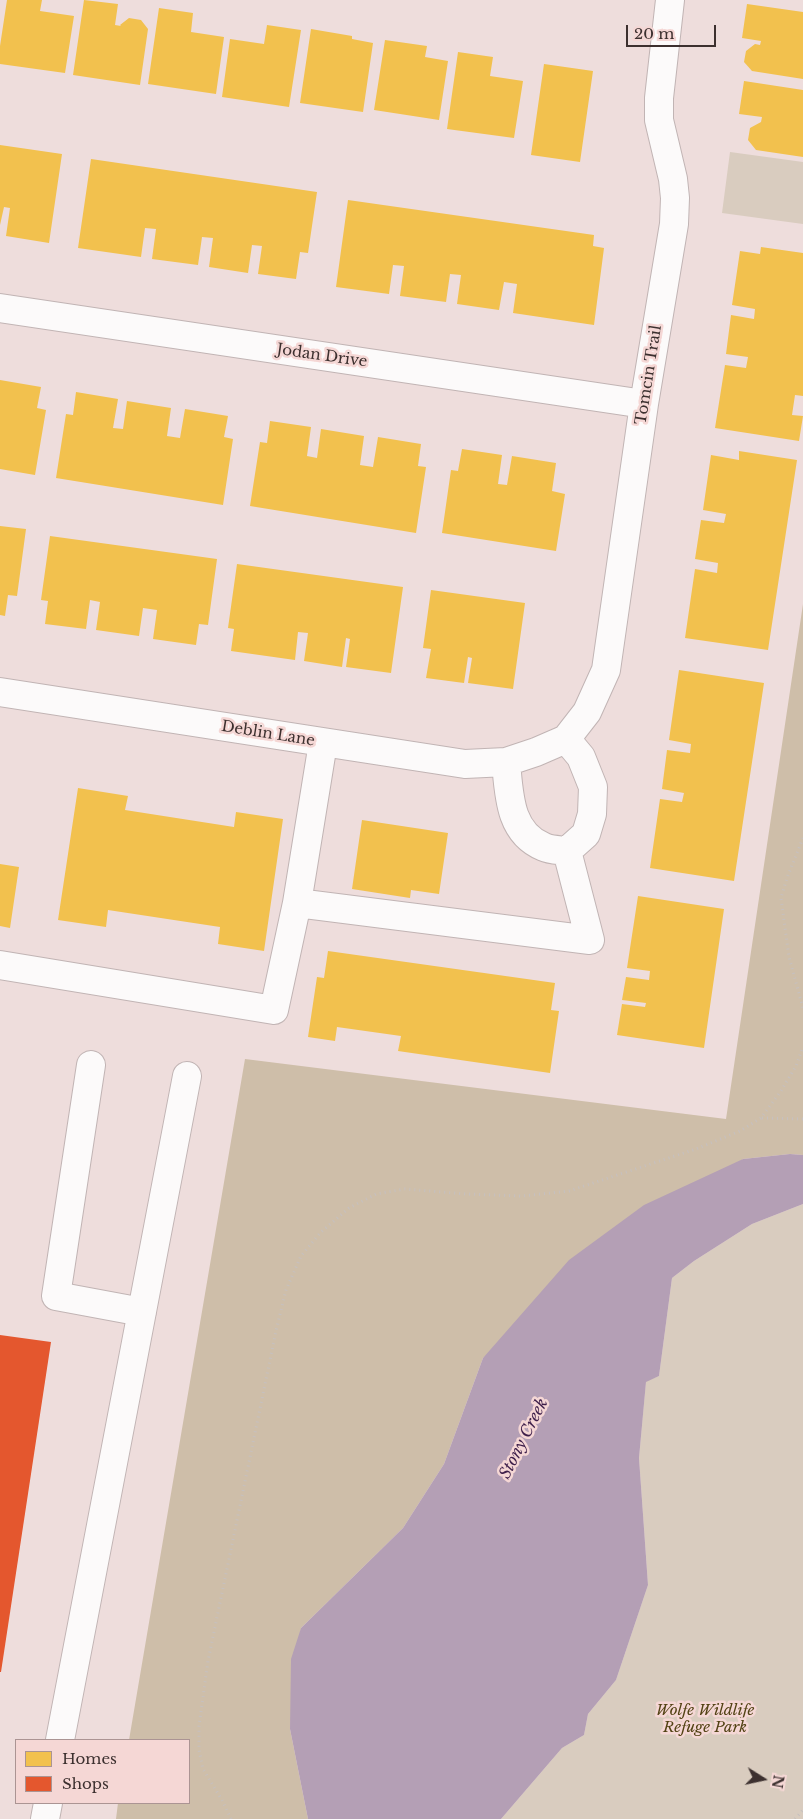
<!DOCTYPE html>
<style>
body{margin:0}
#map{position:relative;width:803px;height:1819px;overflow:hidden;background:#eedddc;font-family:"Libre Baskerville",serif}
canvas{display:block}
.legend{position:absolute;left:15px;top:1739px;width:175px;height:65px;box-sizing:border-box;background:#f5d7d5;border:1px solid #ab9493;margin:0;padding:6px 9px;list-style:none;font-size:15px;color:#3c302f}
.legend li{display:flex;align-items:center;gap:10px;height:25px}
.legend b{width:25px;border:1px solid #ab9493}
.north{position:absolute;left:738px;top:1754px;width:50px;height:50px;-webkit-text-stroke:4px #f5d7d5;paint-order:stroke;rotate:100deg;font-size:14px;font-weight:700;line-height:20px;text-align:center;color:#3c302f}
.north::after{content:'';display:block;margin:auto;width:18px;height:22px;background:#3c302f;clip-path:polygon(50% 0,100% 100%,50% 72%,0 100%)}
.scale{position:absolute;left:626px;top:25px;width:90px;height:22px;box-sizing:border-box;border:2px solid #3c302f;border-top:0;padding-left:6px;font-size:15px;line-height:18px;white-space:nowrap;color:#3c302f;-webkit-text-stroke:4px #f5d7d5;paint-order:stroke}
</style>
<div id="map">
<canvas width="803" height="1819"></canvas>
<ul class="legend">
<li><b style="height:14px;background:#f2c14e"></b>Homes</li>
<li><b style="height:14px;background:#e4572e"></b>Shops</li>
</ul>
<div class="north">N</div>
<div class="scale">20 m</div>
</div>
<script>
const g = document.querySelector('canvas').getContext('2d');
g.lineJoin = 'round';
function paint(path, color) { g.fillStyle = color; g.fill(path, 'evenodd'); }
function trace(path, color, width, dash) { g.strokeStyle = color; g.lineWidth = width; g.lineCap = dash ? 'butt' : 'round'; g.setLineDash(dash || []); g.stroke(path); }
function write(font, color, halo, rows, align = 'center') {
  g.font = font + ' "Libre Baskerville",serif'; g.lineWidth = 5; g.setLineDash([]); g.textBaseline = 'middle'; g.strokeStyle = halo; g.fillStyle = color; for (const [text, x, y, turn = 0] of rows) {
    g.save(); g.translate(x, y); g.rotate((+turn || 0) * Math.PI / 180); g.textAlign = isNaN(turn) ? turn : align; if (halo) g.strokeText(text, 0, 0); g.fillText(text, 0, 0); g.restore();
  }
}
paint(new Path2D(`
 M730,152l73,10v62l-81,-11z
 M803,1204v615h-302l61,-71 22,-13 4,-21 28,-34 32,-95 -9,-127 7,-77 13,-5 13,-98 22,-17 58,-37z`), '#d9ccbf');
paint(new Path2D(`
 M803,604v551l-13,-1 -47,5 -260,199 -39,106 -41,64 -102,100 -11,101 18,90h-192l2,-16h71v-63h-60l116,-681 481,60z`), '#cebea9');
paint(new Path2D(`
 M790,1154l13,1v49l-51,20 -58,37 -22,17 -13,98 -13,6 -7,76 9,127 -32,95 -28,34 -4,21 -22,13 -61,71h-193l-18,-90 1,-70 10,-31 102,-100 41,-64 39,-106 86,-98 75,-55 99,-46z`), '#b49fb5');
paint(new Path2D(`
 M7,0h35l-2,11 34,5 -9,57 -65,-9v-18z
 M84,0l34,4 -3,21 6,1 -1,-1 9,-7 12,2 7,9 -8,56 -67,-10z
 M747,4l56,8v67l-51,-8 -8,-9 2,-11 9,-7 5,1 1,-4 -19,-3z
 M159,8l34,5 -2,19 33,5 -8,57 -68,-10z
 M267,25l34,5 -12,77 -67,-10 8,-58 34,5z
 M311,29l41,7v3l21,4 -10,69 -63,-9z
 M385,40l42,6 -2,11 23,4 -9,59 -65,-10z
 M458,52l35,5 -3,19 33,5 -9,57 -67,-9z
 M544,64l49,7 -13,91 -49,-7z
 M744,81l59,9v67l-47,-7 -8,-10 2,-12 11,-6 1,-5 -23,-3z
 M0,145l62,9 -13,89 -43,-7 4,-28 -6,-1 -4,18z
 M91,159l226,33 -9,61 -8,-1 -4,27 -38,-5 4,-28 -10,-1 -4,28 -39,-6 4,-29 -11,-1 -4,28 -46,-6 4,-30 -11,-1 -4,29 -63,-9z
 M348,200l246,35 -1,11 11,2 -10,77 -81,-12 4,-29 -13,-2 -5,28 -42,-6 4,-29 -11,-1 -4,28 -46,-6 4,-30 -11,-1 -4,29 -53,-7z
 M761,247l42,6v143l-8,-1 -3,20 11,1 -4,25 -84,-13 10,-63 21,3 2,-11 -22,-3 5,-39 23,4 1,-10 -23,-4 8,-54 20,3z
 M0,380l41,7 -4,21 9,2 -11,65 -35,-6z
 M76,392l42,7 -5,29 10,1 4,-28 44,7 -4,28 13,2 5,-29 43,7 -4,21 9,2 -10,66 -167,-27 10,-64 7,1z
 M270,421l41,6 -4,29 10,2 4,-29 43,7 -4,29 13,2 5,-30 43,7 -3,22 8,1 -10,66 -166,-27 10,-64 7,1z
 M462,449l40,6 -4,29 9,1 5,-29 44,7 -4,28 13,3 -9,57 -114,-18 9,-63 7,1z
 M739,451l58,9 -29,190 -83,-12 10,-69 22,4 1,-10 -23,-4 6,-39 23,3 2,-9 -23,-4 8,-55 28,5z
 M0,526l26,3 -9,67 -9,-1 -3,21 -5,-1z
 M50,536l167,23 -9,66 -9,-1 -3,21 -43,-6 4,-29 -14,-2 -4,28 -43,-6 4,-28 -10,-2 -4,29 -41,-5 3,-23 -7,-1z
 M237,564l166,23 -12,86 -45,-6 4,-28 -4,-1 -4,29 -38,-6 4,-28 -10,-1 -3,28 -64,-9 3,-22 -6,-1z
 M431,590l94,13 -12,86 -45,-6 4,-25 -4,-1 -4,26 -38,-5 5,-29 -8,-1z
 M679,670l85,13 -30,198 -84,-13 10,-69 22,3 2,-9 -22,-4 5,-39 23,3 1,-9 -22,-4z
 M78,788l50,8 -3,14 109,17 2,-15 47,7 -19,132 -46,-7 2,-17 -112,-17 -2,17 -48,-7z
 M362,820l86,13 -9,61 -28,-4 -1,8 -58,-9z
 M0,864l19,3 -9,61 -10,-2z
 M638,896l86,13 -20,139 -87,-13 5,-31 23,3 1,-4 -24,-3 4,-23 23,3 1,-9 -23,-3z
 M328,951l227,32 -4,27 8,1 -9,62 -152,-22 3,-15 -64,-9 -2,14 -27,-4 9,-60 7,1z`), '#f2c14e');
paint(new Path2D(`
 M0,1335l51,7 -50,330h-1z`), '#e4572e');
const minor = new Path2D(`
 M0,308l644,96
 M0,692l465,72 41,-2 30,-10 30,-13 21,-27 19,-42 38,-266 30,-180 1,-26 -2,-19 -14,-59v-22l11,-98
 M506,762c3,32 3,71 38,85 6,3 16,3 23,4l19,-17 6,-20 1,-27 -12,-30 -15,-18
 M297,903l26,-160
 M0,965l274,45 23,-107 293,37 -23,-89
 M91,1065l-35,231 86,16
 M60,1740l127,-664
 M45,1819l3,-16`);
trace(minor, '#c1b4b4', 30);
trace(new Path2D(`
 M803,838l-16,40 -6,20 8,59 14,51
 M762,1118l41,1
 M231,1819l-9,-19 -19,-31 -4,-19v-24l9,-65 68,-330 10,-41 15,-34 20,-24 28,-24 27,-14 29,-5 61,5 56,2 47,-5 127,-42 44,-18 21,-13 20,-27 15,-25 7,-19
 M795,1819l8,-9`), '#c6c0bf', 3, [1, 4]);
trace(minor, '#fcfafa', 28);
write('15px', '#3c302f', '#f5d7d5', [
 ["Jodan Drive",322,356,8],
 ["Tomcin Trail",649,375,-81],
 ["Deblin Lane",268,734,9]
]);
write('italic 15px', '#524214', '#f5d7d5', [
 ["Wolfe Wildlife",705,1711],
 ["Refuge Park",705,1728]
]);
write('italic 16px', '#3e1f4a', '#f5d7d5', [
 ["Stony Creek",524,1439,-63]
]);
</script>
